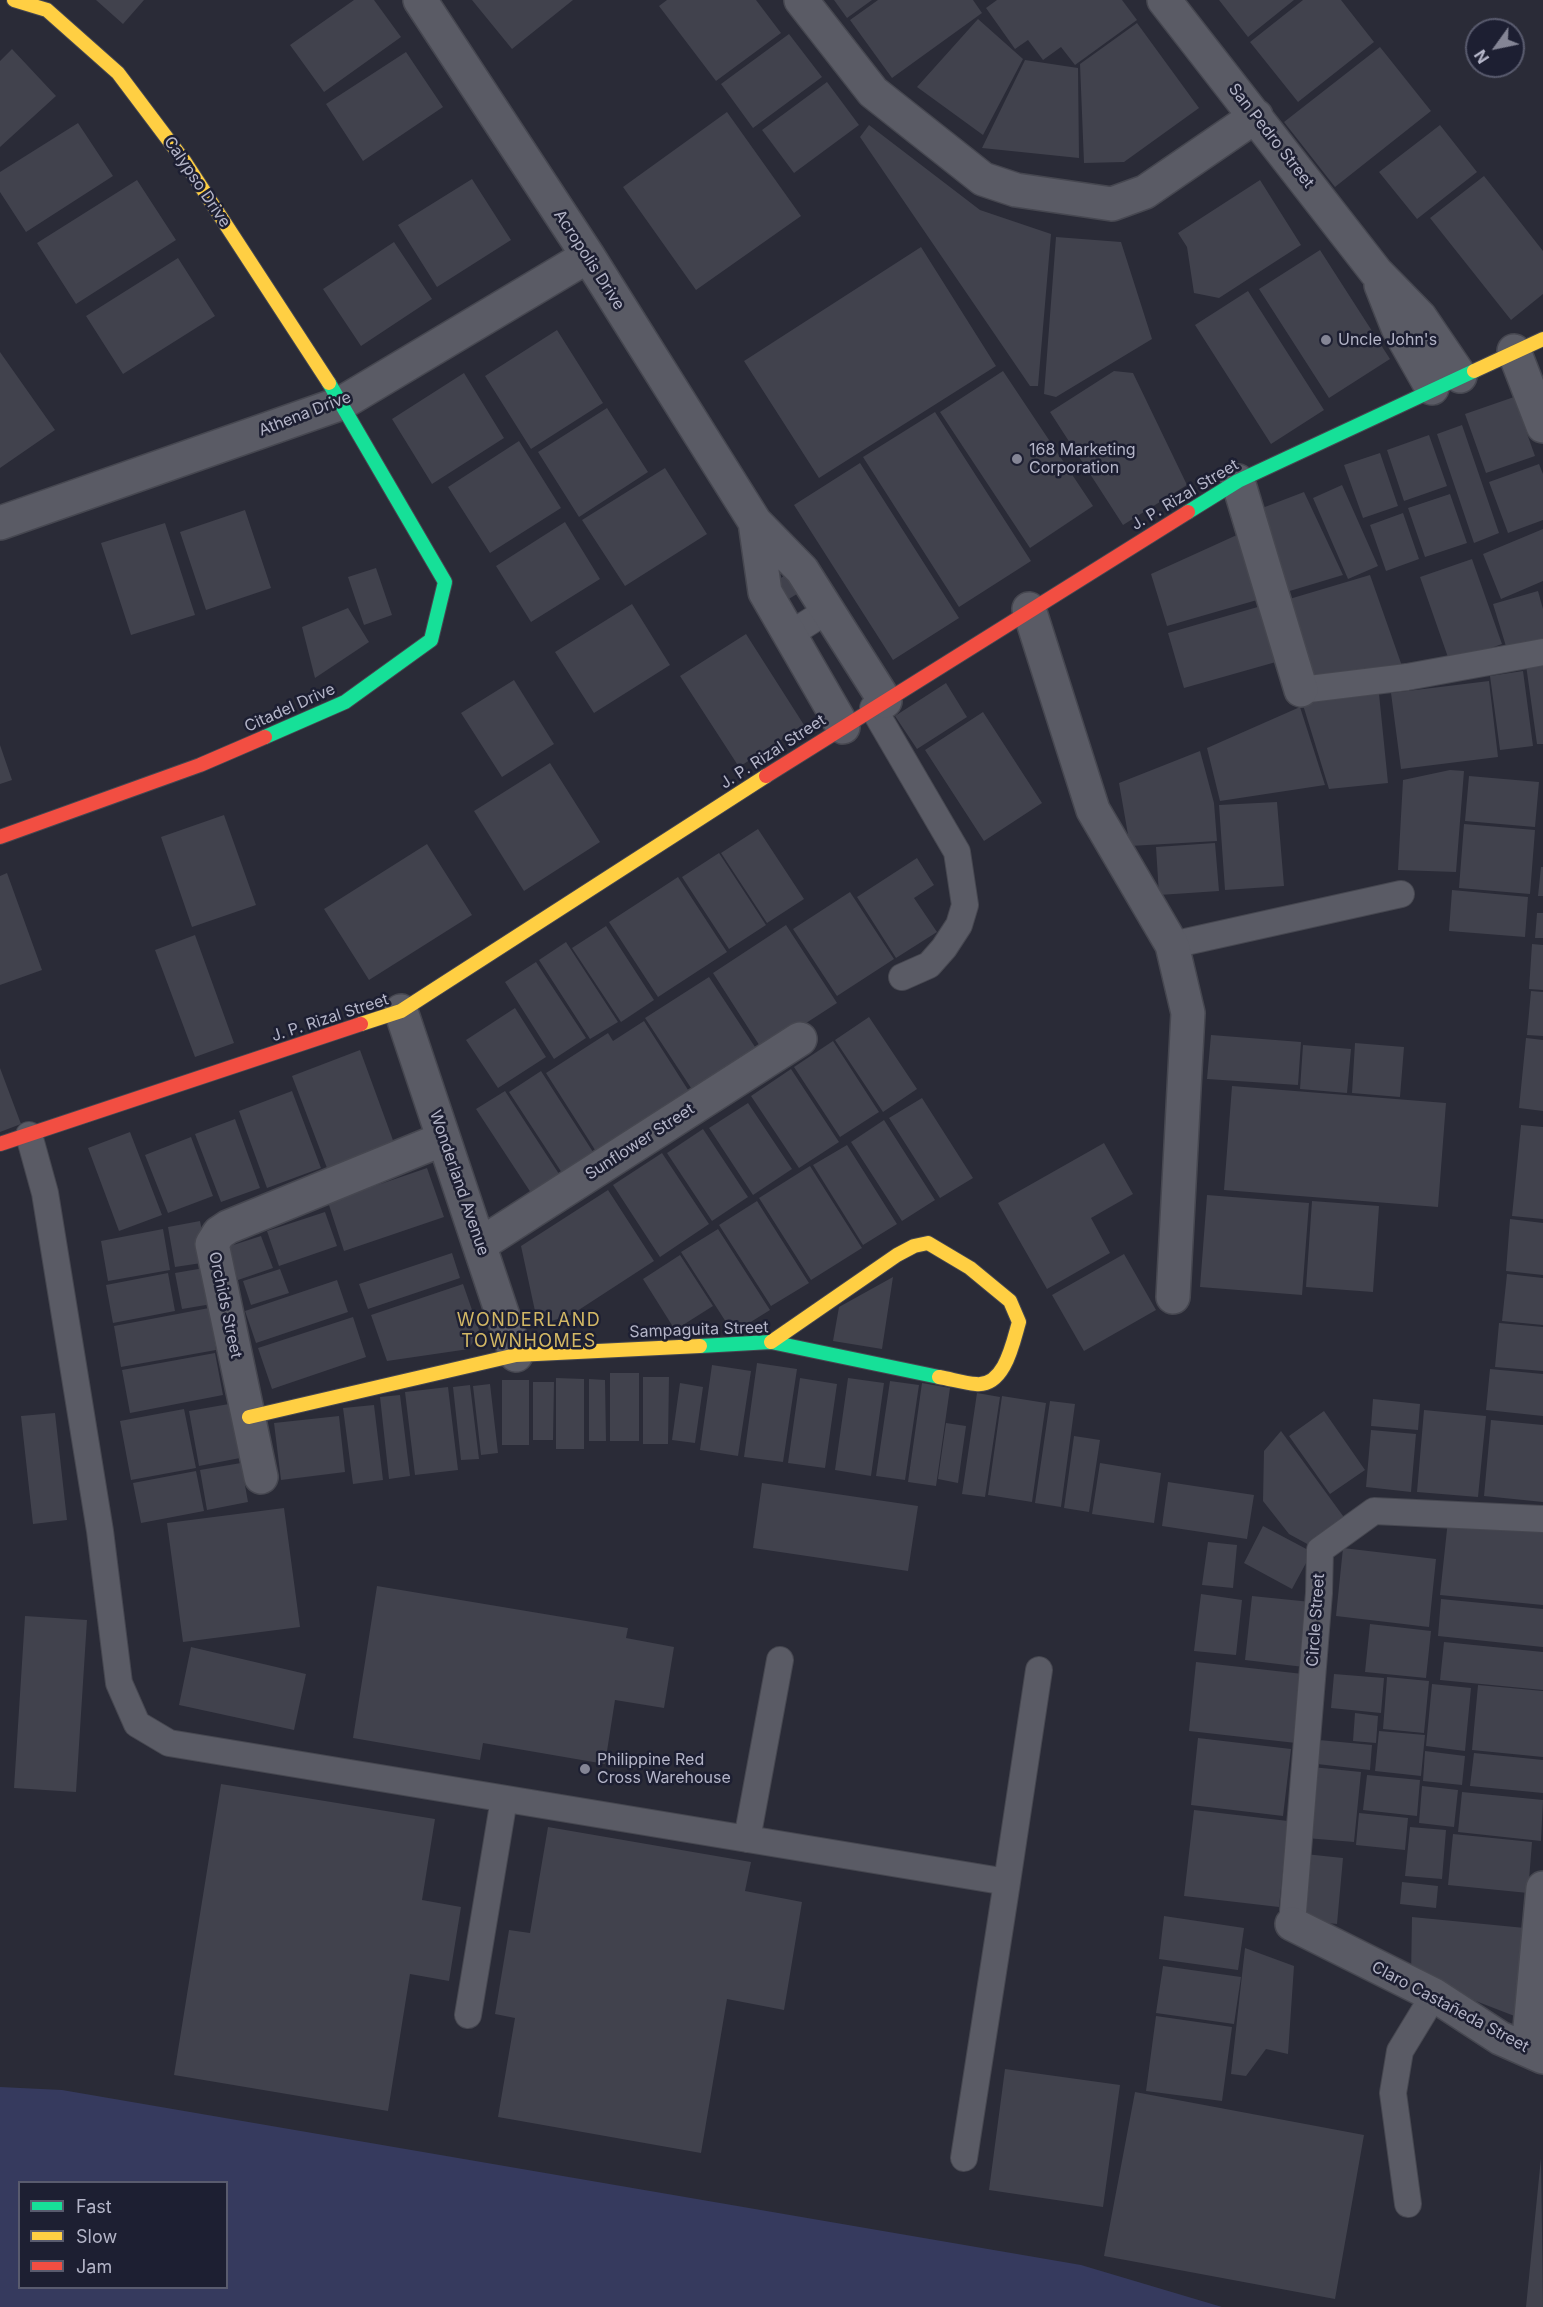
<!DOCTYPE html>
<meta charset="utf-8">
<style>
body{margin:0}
#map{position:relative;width:1543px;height:2307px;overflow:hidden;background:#2a2b37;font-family:Inter,sans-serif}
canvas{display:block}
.legend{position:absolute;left:18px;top:2181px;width:210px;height:108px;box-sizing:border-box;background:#1d1f32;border:2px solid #595b6e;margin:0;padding:8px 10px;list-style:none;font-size:18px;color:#b4b5c8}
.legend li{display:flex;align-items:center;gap:12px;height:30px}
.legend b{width:30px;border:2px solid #595b6e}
.north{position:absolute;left:1465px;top:18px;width:60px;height:60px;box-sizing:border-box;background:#1d1f32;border:2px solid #595b6e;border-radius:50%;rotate:237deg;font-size:16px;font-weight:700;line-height:24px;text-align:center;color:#b4b5c8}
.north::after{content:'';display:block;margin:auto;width:21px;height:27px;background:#848595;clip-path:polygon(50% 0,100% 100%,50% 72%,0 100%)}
</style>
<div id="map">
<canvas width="1543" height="2307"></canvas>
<ul class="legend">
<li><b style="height:8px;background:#16e098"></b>Fast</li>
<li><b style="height:8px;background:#ffcf43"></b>Slow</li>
<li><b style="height:8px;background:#f24e42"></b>Jam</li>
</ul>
<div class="north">N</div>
</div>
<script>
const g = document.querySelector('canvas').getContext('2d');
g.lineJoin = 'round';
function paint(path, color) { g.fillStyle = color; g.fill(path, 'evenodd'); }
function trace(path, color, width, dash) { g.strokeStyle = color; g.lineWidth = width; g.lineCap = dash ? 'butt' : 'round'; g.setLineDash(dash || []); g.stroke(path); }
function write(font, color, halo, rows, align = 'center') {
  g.font = font + ' Inter,sans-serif'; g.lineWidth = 5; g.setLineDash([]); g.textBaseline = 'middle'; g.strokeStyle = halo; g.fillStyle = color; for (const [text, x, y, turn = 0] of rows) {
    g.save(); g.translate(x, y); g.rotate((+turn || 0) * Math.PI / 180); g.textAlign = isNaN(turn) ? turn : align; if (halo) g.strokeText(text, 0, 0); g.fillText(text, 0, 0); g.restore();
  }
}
paint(new Path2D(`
 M0,2087l62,3 1019,175 141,42h-1222zM20,2182h206v106h-206z`), '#363a5e');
paint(new Path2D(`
 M96,0h48l-21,24z
 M354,0h20l27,37 -77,55 -34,-47z
 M472,0h101l-61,49z
 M667,0h89l25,33 -65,48 -57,-75z
 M834,0h38l-25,18z
 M878,0h95l9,13 -90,65 -42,-58z
 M997,0h125l15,20 -62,45 -14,-18 -18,13 -15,-20 -13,9 -29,-41z
 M1219,0h75l-46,37z
 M1303,0h38l33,42 -76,60 -48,-60z
 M978,19l45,40 -40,76 -66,-48z
 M1137,23l62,85 -75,54 -40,1 -4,-99z
 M789,34l33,43 -69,51 -32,-44z
 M1380,47l51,64 -96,76 -51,-65z
 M12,49l44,47 -56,51v-86z
 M406,52l37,55 -80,54 -37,-57z
 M1025,60l53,8 1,90 -97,-10z
 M827,82l32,43 -65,48 -32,-43z
 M727,112l74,104 -105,74 -73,-103z
 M78,123l35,53 -87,56 -26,-40v-20z
 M869,125l111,85 71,24 -13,152h-8l-170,-249z
 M1440,125l37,47 -60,47 -38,-47z
 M1484,176l59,75v43l-32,26 -81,-102z
 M472,179l39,61 -74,47 -39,-62z
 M137,180l39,60 -100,64 -39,-61z
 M1260,180l41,65 -82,53 -25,-5 -7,-46 -9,-14z
 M1056,237l65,5 31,97 -96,58 -12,-3z
 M394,242l38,57 -71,47 -38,-57z
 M921,247l75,119 -177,112 -75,-117z
 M1320,250l70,109 -61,39 -70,-109z
 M178,258l37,58 -92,58 -37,-58z
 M1248,291l76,119 -53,34 -76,-119z
 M557,330l46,73 -72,46 -46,-73z
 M0,352l55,78 -55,38z
 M1003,371l90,135 -63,42 -90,-136z
 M1114,371l19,2 54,112 -64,40 -73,-113z
 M464,373l40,65 -72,46 -40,-65z
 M1514,397l21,59 -49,17 -21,-59z
 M607,408l41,64 -69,45 -41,-65z
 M935,412l96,149 -72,46 -96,-150z
 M1462,425l37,108 -25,10 -37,-109z
 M1429,435l18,51 -43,15 -17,-51z
 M519,441l42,67 -71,45 -42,-66z
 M1380,453l18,53 -35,12 -19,-53z
 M860,463l99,155 -66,42 -99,-155z
 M1539,464l4,10v46l-35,13 -19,-51z
 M665,468l42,66 -82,52 -43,-66z
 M1342,485l36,81 -30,13 -35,-81z
 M1304,492l39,83 -60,18 -26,-83z
 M1450,494l17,49 -42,14 -17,-49z
 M245,510l26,78 -65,22 -26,-78z
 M1403,513l16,46 -33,12 -16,-46z
 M565,522l35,57 -69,43 -35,-56z
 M165,523l30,92 -64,20 -30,-92z
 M1543,529v52l-42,18 -18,-45z
 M1239,534l25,64 -97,28 -16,-52z
 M1472,559l30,85 -52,19 -30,-86z
 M376,568l16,47 -28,10 -16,-48z
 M790,572l12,19 -20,12 -12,-18z
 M1370,575l32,91 -95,17 -21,-83z
 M1538,591l5,18v37l-34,10 -16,-52z
 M632,604l38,61 -76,48 -39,-61z
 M1268,604l15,56 -99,28 -16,-55z
 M348,608l21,34 -54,36 -13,-51z
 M746,634l58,91 -65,42 -59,-91z
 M1543,662v82h-6l-11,-79z
 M1523,671l10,75 -33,4 -10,-74z
 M514,680l40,64 -52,33 -41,-64z
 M1489,681l9,76 -97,12 -10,-76z
 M946,683l21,34 -50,32 -22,-33z
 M1378,684l10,99 -59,6 -26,-84 15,-14z
 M1300,707l25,78 -105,16 -13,-53z
 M983,712l59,91 -58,38 -59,-91z
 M0,745l12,35 -12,4z
 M1200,751l14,52 3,38 -87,5 -11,-63z
 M550,763l50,79 -76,49 -50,-80z
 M1450,770l14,1 -8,101 -58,-2 5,-90z
 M1469,776l70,6 -4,45 -70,-6z
 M1277,802l7,84 -59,4 -6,-85z
 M224,815l32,90 -64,22 -31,-90z
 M1464,824l71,6 -5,64 -71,-6z
 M758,829l46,70 -37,24 -46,-70z
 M1215,843l4,48 -60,4 -3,-48z
 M427,844l45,71 -103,65 -45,-71z
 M719,853l47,72 -37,24 -47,-72z
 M917,858l17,27 -20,13 23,34 -41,26 -39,-61z
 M1541,867h2v29h-5z
 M7,873l35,97 -42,15v-109z
 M678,877l49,75 -69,45 -49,-75z
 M1452,890l76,7 -3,40 -76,-6z
 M850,892l44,67 -57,37 -44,-67z
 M1537,913h6v25h-8z
 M786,925l51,78 -74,48 -50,-78z
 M606,926l48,74 -33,22 -49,-74z
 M195,935l39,108 -39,14 -40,-107z
 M566,942l52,80 -28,17 -51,-79z
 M1532,944l11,1v45l-14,-1z
 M536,962l50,76 -32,21 -49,-77z
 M709,977l48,73 -64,41 -48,-73z
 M1531,991l12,1v44l-16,-1z
 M515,1008l31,49 -48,31 -32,-48z
 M869,1017l48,72 -34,23 -48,-72z
 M644,1021l46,72 -93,60 -51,-80 62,-40 5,8z
 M1211,1035l90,7 -3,43 -91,-6z
 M1526,1038l17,2v71l-24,-3z
 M833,1041l46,71 -39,25 -46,-70z
 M1355,1043l49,4 -4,50 -48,-4z
 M1303,1045l48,4 -4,44 -47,-4z
 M360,1050l34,93 -67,25 -35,-92z
 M0,1068l21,56 -21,8z
 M791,1069l48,73 -40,26 -48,-72z
 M541,1071l54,84 -31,21 -55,-84z
 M1232,1086l214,17 -8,104 -214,-17z
 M292,1091l29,77 -54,20 -28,-77z
 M505,1091l56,86 -28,19 -57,-87z
 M922,1098l51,80 -33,20 -51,-80z
 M748,1103l44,66 -39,26 -44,-67z
 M235,1119l25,69 -39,14 -26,-68z
 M884,1120l51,80 -33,21 -51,-79z
 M1521,1125l22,2v92l-31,-3z
 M703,1129l45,68 -36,24 -45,-68z
 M130,1132l32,83 -43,16 -31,-83z
 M191,1137l22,59 -45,17 -23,-58z
 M1104,1143l29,51 -42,24 19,35 -63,36 -49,-86z
 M847,1145l50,79 -34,21 -50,-80z
 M662,1153l47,71 -49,33 -47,-72z
 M810,1166l52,82 -51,32 -52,-82z
 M427,1168l17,49 -100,34 -16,-49z
 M608,1190l46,71 -83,54 -33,10 -17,-79z
 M1207,1195l102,8 -7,92 -102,-8z
 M757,1201l52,82 -38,23 -52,-81z
 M1312,1201l67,5 -6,86 -67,-5z
 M325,1212l12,34 -58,20 -12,-35z
 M1510,1219l33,4v52l-37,-4z
 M200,1221l8,41 -33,5 -7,-40z
 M163,1229l7,41 -62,11 -7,-40z
 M718,1229l52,81 -37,23 -52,-81z
 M261,1236l12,32 -35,12 -11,-33z
 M452,1253l8,25 -92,31 -9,-25z
 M1124,1254l32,56 -72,41 -32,-56z
 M680,1255l33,51 -38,24 -32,-51z
 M204,1268l8,36 -30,5 -7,-36z
 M280,1269l9,24 -38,12 -8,-24z
 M168,1273l7,38 -62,12 -7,-38z
 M1507,1274l36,4v47l-41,-4z
 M893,1277l-11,72 -49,-8 6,-34z
 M337,1280l11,32 -92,31 -11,-32z
 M463,1284l16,46 -10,19 -82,12 -16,-46z
 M209,1308l7,42 -95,17 -7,-41z
 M353,1317l13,40 -94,32 -14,-41z
 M1499,1323l44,4v44l-48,-4z
 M215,1353l8,42 -93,18 -8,-43z
 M757,1363l40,6 -14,93 -39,-5z
 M712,1365l39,6 -13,85 -38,-6z
 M1490,1369l53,5v42l-57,-6z
 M610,1373h29v68h-29z
 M643,1377h26l-1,67h-25z
 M556,1378l28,1v70h-28z
 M800,1378l37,6 -12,84 -37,-5z
 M848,1378l36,5 -13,93 -36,-6z
 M589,1379l16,1 1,61h-17z
 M502,1380h27v65h-27z
 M890,1381l29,4 -14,95 -29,-4z
 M533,1382h21l-1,58h-20z
 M680,1383l23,4 -8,56 -23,-3z
 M922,1383l28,5 -14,98 -28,-4z
 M490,1384l8,69 -17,2 -8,-69z
 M470,1385l9,74 -18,1 -8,-73z
 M448,1387l10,83 -43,5 -10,-83z
 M977,1393l23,4 -15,100 -23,-3z
 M400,1395l10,81 -21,3 -9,-82z
 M1002,1396l44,7 -14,99 -44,-7z
 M1373,1399l47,5 -2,26 -47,-4z
 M1050,1401l25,3 -14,103 -26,-4z
 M229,1404l11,54 -41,8 -10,-55z
 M374,1405l9,75 -30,4 -10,-76z
 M184,1409l12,59 -65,12 -11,-59z
 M1424,1410l62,6 -8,81 -61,-5z
 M1324,1411l41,59 -35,24 -41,-58z
 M55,1413l12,107 -34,4 -12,-108z
 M339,1416l6,56 -64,8 -7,-57z
 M1491,1420l52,5v77l-59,-6z
 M946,1423l20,3 -8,57 -20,-4z
 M1371,1430l45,4 -5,58 -45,-5z
 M1281,1431l65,89 -35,26 -22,-12 -26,-33 1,-50z
 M1074,1436l26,4 -11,72 -25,-4z
 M241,1463l7,39 -41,8 -7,-40z
 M1100,1463l61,10 -7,50 -62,-9z
 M196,1471l8,40 -63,12 -8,-40z
 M1168,1482l86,13 -7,44 -85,-13z
 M762,1483l156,23 -10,65 -155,-23z
 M284,1508l16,119 -117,15 -16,-119z
 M1448,1520l95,10v75l-103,-10z
 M1263,1526l49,26 -20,37 -48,-26z
 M1208,1542l29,3 -4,43 -31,-3z
 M1343,1548l93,11 -7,68 -93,-11z
 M377,1586l251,42 -2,10 48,9 -10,61 -49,-8 -10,64 -122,-21 -3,17 -127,-22z
 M1201,1594l41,6 -6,55 -42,-4z
 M1252,1596l59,6 -7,65 -59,-7z
 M1441,1599l102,10v38l-105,-11z
 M25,1616l62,4 -11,172 -62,-4z
 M1370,1624l61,7 -5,47 -61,-6z
 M1444,1642l99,10v38l-103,-10z
 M191,1647l115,27 -12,56 -115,-25z
 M1196,1662l107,12 -7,69 -107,-12z
 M1334,1674l50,4 -3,35 -50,-5z
 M1387,1677l42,4 -5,52 -41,-4z
 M1432,1684l39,4 -6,63 -39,-5z
 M1478,1685l65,6v66l-71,-7z
 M1355,1713l23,3 -2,27 -23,-2z
 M1379,1731l46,4 -4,41 -46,-5z
 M1198,1738l93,11 -8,67 -92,-11z
 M1319,1740l53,5 -2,25 -53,-6z
 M1425,1751l40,5 -3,29 -39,-4z
 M1474,1753l69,7v33l-73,-7z
 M1312,1767l49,5 -7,70 -48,-4z
 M1367,1775l53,5 -3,36 -54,-6z
 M221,1784l214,35 -13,81 39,7 -12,74 -39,-7 -22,137 -214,-36z
 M1422,1786l36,4 -4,37 -35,-4z
 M1462,1792l81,8 -2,41 -83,-9z
 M1194,1810l94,11 -9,86 -95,-11z
 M1359,1813l49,5 -3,32 -49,-5z
 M548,1827l203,35 -6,29 57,11 -18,108 -57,-11 -26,154 -203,-36 17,-99 -20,-4 14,-84 21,3z
 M1410,1827l36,3 -4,49 -37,-3z
 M1453,1834l79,8 -4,51 -80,-8z
 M1305,1854l38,4 -6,66 -39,-4z
 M1402,1882l36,4 -2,22 -36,-4z
 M1164,1916l80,12 -6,42 -79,-11z
 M1412,1917l113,11 -8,89 -106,-41z
 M1245,1948l49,18 -6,88 -22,-5 -20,27 -15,-2z
 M1163,1966l78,11 -7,47 -78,-11z
 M1156,2016l76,11 -10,74 -76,-10z
 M1005,2069l115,16 -17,122 -114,-17z
 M1135,2092l229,43 -29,164 -231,-43z
 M1541,2158l2,149h-17z`), '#41424d');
const lane = new Path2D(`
 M789,635l39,-25
 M1301,690l106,-13 136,-25
 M873,708l84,144 8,53 -6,20 -15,23 -15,17 -27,12
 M1172,945l229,-51
 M29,1135l16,58 55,338 19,152 18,41 32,19 838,139 -43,276
 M747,1839l33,-179
 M1007,1882l32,-212
 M1292,1924l27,-331 1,-43 54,-39 169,8
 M468,2015l36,-216
 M1408,2204l-15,-111 7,-42 34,-56`);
const street = new Path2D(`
 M420,0l168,256 167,266 47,48 83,131
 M801,0l72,92 110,87 33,11 96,14 33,-12 111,-76
 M1164,0l212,272 44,45 40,59
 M1381,285l17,43 34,60
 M1514,351l29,75
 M1238,481l63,209
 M755,522l10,70 78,135
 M0,523l342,-120 246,-147
 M1029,609l64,201 79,135 16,68 -15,284
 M401,1011l115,344
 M481,1244l319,-205
 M261,1477l-49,-233 7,-11 9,-6 215,-88
 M1292,1924l142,71 66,43 43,19
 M1528,2049l15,-161`);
const fast = new Path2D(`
 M1188,512l50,-31 236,-110
 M265,737l80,-35 86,-62 14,-58 -116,-199
 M700,1346l71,-4 168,35`);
const slow = new Path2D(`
 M14,0l33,10 71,63 67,89 144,221
 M1474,371l69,-32
 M361,1024l40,-13 365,-235
 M771,1342l126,-87 17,-9 14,-3 42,25 40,33 9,21c-6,20 -14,65 -43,62 -12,-1 -25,-5 -37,-7
 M249,1417l267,-62 184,-9`);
const jam = new Path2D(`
 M766,776l422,-264
 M0,837l200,-72 65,-28
 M0,1144l361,-120`);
trace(lane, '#464750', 28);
trace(street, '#464750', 36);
trace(fast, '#464750', 16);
trace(slow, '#464750', 16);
trace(jam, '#464750', 16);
trace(lane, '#5a5b65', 26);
trace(street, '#5a5b65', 33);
trace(fast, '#16e098', 14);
trace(slow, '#ffcf43', 14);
trace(jam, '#f24e42', 14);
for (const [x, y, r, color] of [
 [1326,340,6,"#848595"],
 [1017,459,6,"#848595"],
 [585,1769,6,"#848595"]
]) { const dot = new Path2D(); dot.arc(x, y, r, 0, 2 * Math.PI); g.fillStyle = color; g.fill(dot); trace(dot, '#1d1f32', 2); }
write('16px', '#b4b5c8', '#1d1f32', [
 ["San Pedro Street",1271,136,52],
 ["Calypso Drive",197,182,56],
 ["Acropolis Drive",589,260,57],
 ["Athena Drive",305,414,-21],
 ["J. P. Rizal Street",1185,495,-31],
 ["Citadel Drive",290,708,-24],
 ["J. P. Rizal Street",773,752,-33],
 ["J. P. Rizal Street",330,1018,-18],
 ["Sunflower Street",640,1142,-33],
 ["Wonderland Avenue",459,1183,71],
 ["Orchids Street",225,1305,78],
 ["Sampaguita Street",699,1330,-2],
 ["Circle Street",1316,1620,-86],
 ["Claro Castañeda Street",1450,2007,28]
]);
write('16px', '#b4b5c8', '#1d1f32', [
 ["Uncle John's",1338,340],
 ["168 Marketing",1029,450],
 ["Corporation",1029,468],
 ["Philippine Red",597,1760],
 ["Cross Warehouse",597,1778]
], 'left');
g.letterSpacing = '1.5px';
write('18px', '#d2b765', '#1d1f32', [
 ["WONDERLAND",529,1321],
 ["TOWNHOMES",529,1342]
]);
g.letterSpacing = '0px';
</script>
